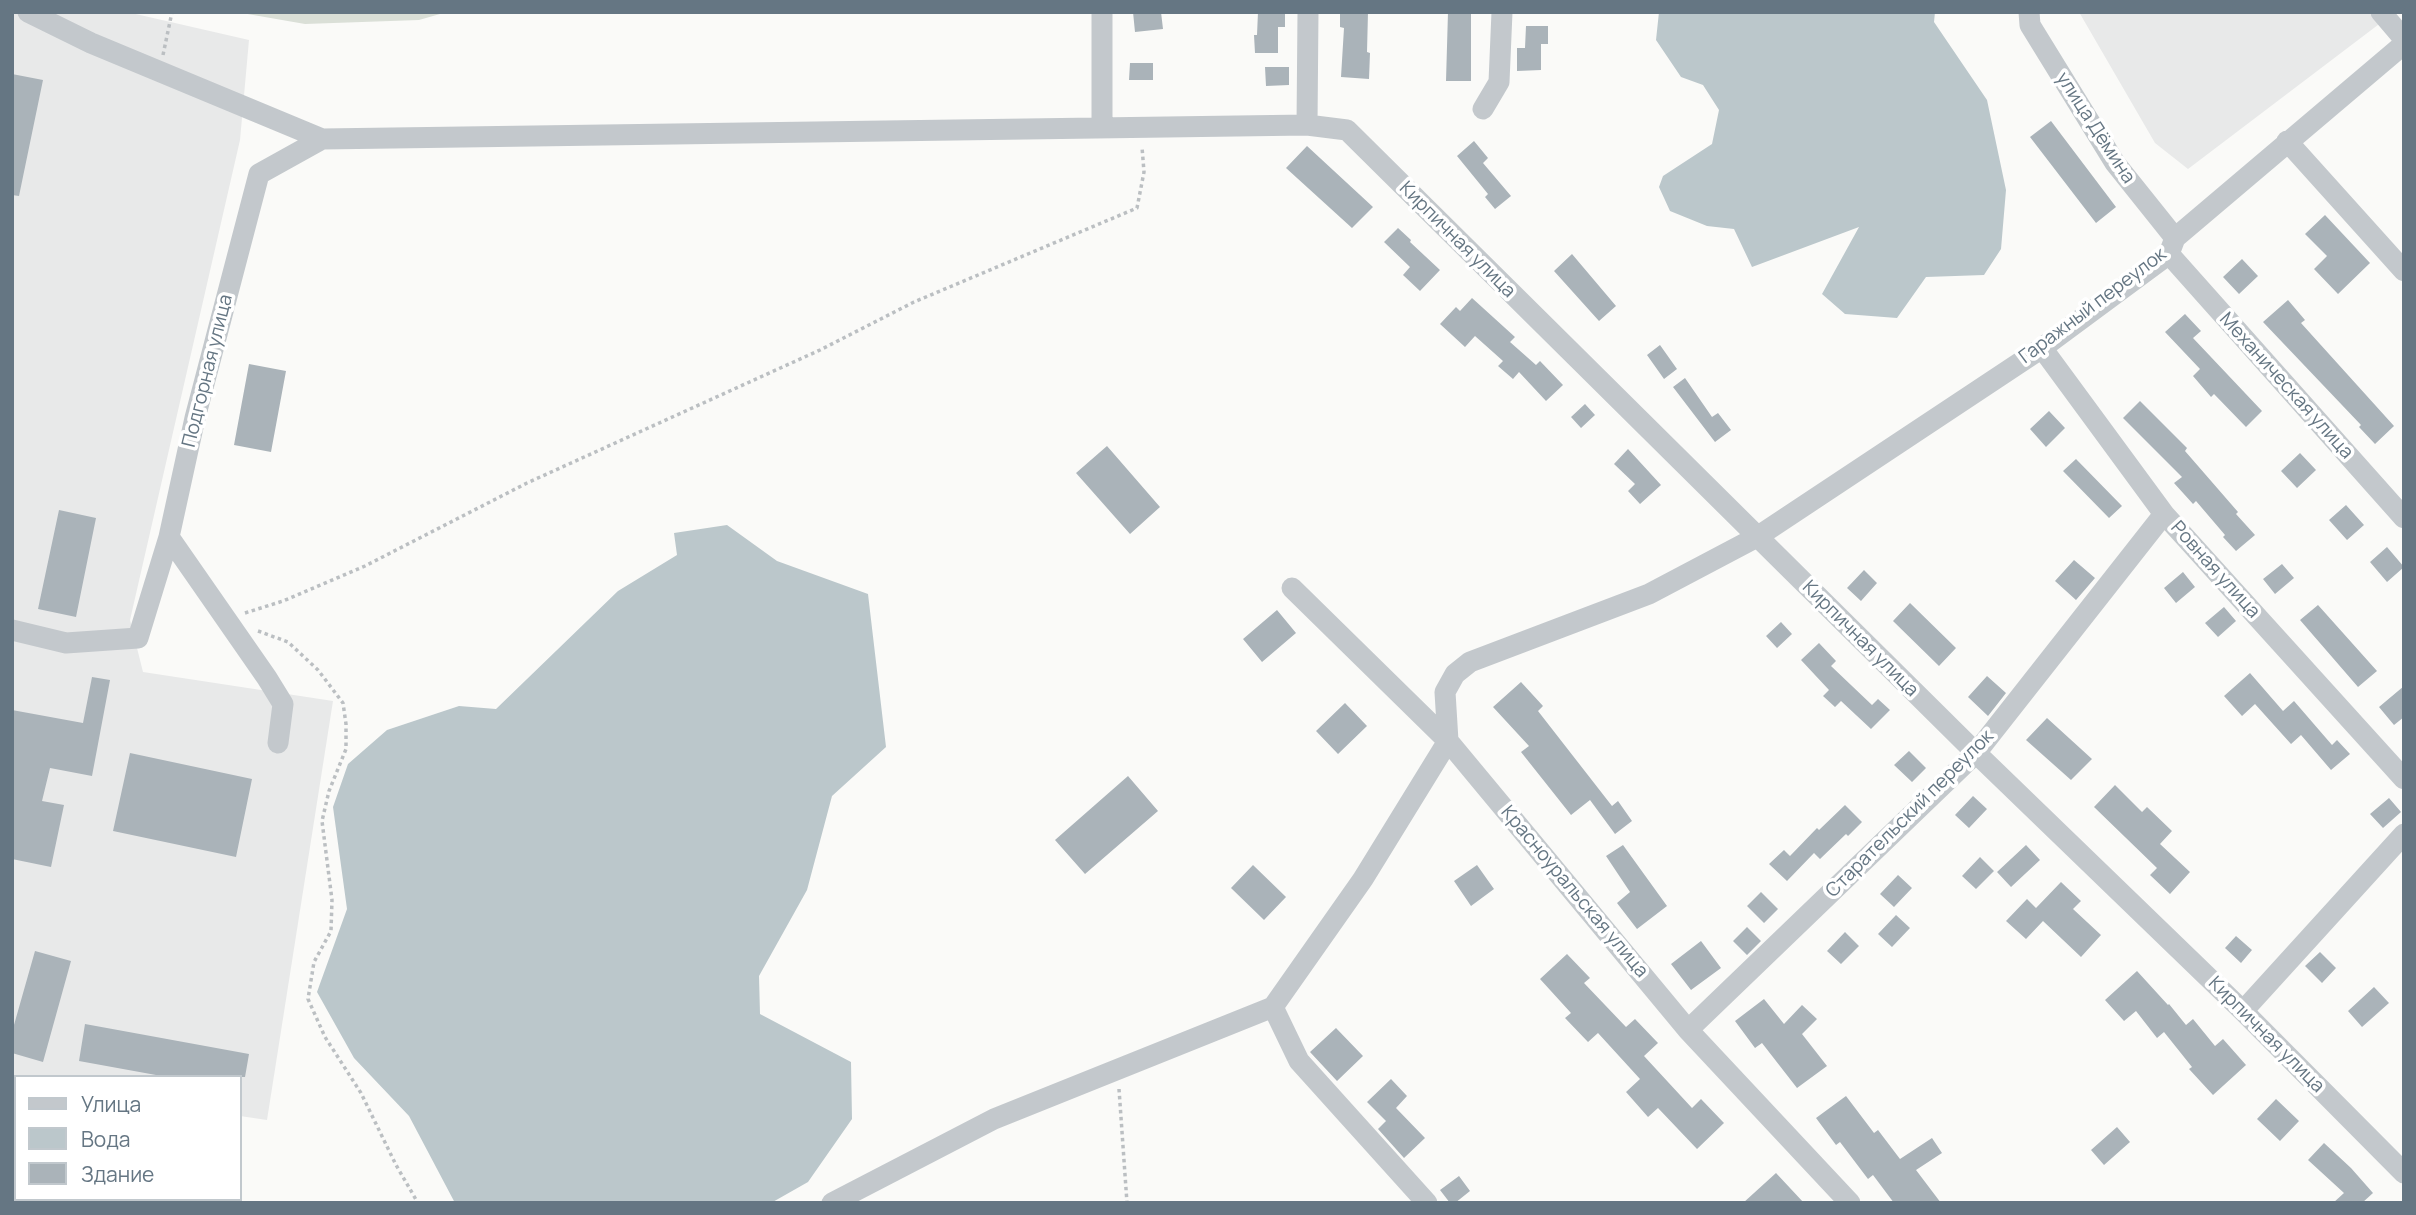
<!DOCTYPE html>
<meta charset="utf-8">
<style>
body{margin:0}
#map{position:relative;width:2416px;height:1215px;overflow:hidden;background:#fafaf8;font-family:Manrope,sans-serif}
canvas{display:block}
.frame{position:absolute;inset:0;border:14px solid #657683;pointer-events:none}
.legend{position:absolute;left:14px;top:1075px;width:228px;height:126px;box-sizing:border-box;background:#fff;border:2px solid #c1c8cd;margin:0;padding:9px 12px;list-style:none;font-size:21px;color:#657683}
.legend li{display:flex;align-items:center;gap:14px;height:35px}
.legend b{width:35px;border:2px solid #c1c8cd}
</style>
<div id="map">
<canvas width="2416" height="1215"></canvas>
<div class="frame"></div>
<ul class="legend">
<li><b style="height:9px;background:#c3c8cc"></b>Улица</li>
<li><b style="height:19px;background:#bbc7cb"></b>Вода</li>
<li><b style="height:19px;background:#aab3b9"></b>Здание</li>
</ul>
</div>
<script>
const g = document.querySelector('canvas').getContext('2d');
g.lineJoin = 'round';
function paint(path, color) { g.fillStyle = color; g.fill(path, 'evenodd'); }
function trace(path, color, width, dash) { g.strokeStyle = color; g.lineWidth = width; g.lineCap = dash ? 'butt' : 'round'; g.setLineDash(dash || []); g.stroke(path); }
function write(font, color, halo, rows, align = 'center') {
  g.font = font + ' Manrope,sans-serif'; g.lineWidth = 7; g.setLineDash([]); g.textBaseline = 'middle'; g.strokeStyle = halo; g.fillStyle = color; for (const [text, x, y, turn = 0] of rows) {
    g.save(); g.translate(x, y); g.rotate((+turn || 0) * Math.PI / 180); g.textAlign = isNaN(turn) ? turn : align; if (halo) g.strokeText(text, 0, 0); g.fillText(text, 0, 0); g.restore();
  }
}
paint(new Path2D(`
 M12,12h115l122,28 -9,100 -110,480 13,52 190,29 -66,419 -27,-4v-39h-224v6l-4,-1z
 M2079,12h316l-207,157 -33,-26z`), '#e8e9e9');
paint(new Path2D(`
 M236,12h211l-28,8 -114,4z`), '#dadfd7');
paint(new Path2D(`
 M1659,12h276l-1,10 53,78 19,90 -5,59 -17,26 -58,2 -29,41 -52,-4 -23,-20 37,-67 -107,40 -18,-38 -27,-3 -37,-15 -11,-24 4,-11 49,-32 7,-34 -16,-25 -22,-8 -25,-37z
 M727,525l50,36 91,33 18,153 -54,49 -25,94 -48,86 1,38 91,48 1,57 -44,63 -37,21h-316l-46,-87 -55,-58 -37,-66 30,-83 -14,-102 15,-43 39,-34 72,-24 37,3 122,-118 59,-36 -3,-22z
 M12,1088h4v111h188l-1,4h-191z`), '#bbc7cb');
paint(new Path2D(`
 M1133,12h28l2,17 -28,3z
 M1258,12h27v15h-7v26h-23l-1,-18h3z
 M1340,12h28l-1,40 3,1 -1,26 -28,-2 3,-49 -4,-1z
 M1448,12h23v69h-25z
 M1526,26h22v18h-7v26l-24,1v-23h8z
 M1130,63h23v17h-24z
 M1265,67h24v18l-23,1z
 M12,74l31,6 -24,116 -7,-1z
 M2051,121l65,86 -20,16 -66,-86z
 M1474,141l14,17 -5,5 28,33 -16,13 -10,-12 3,-3 -31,-38z
 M1307,146l66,61 -21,21 -66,-60z
 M2325,215l45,48 -32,31 -24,-25 13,-13 -22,-22z
 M1398,228l13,12 -1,2 30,28 -20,21 -17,-16 7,-8 -26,-25z
 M1572,254l44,52 -17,15 -45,-50z
 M2242,259l16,17 -19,18 -16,-17z
 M1472,298l43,39 -5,5 26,23 4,-4 23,24 -17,16 -27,-29 -6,7 -15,-13 5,-5 -28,-25 -10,11 -25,-23 16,-17 4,4z
 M2288,300l17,20 -4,3 93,103 -19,18 -16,-17 2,-2 -98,-103z
 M2185,314l16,17 -8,7 69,73 -16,16 -32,-33 -3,3 -18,-21 7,-7 -35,-37z
 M1660,345l17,24 -13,10 -17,-24z
 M249,364l37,7 -15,81 -37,-7z
 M1685,378l27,39 6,-4 13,17 -16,12 -42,-55z
 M2140,401l47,47 -2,3 53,61 -2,2 19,21 -19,16 -13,-14 2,-2 -29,-34 -3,3 -19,-21 8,-6 -59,-59z
 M1585,404l10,11 -14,13 -10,-11z
 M2049,411l16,17 -19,19 -16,-18z
 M1107,446l53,61 -30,27 -54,-61z
 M1628,449l33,36 -21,19 -12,-13 7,-7 -21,-20z
 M2300,453l16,17 -19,18 -16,-17z
 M2076,459l46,47 -13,12 -46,-47z
 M2346,505l18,20 -17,15 -18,-20z
 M59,510l37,8 -20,99 -38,-8z
 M2387,547l17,20 -17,15 -17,-20z
 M2074,560l21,18 -19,22 -21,-19z
 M2282,564l12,14 -19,16 -12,-15z
 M1864,570l13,13 -16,18 -14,-13z
 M2183,572l12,15 -19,16 -12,-15z
 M1910,603l46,45 -17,18 -46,-45z
 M2318,605l59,66 -19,16 -58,-67z
 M2224,607l12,14 -18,16 -13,-14z
 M1277,610l19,23 -34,29 -19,-23z
 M1781,622l11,12 -15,14 -11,-12z
 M1819,643l17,18 -5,5 41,39 6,-6 12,11 -19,19 -30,-28 -6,6 -12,-11 6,-6 -28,-30z
 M2250,673l33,38 11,-10 38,44 5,-5 13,14 -19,16 -30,-35 -10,9 -36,-40 -13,12 -18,-20z
 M1987,676l19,17 -18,23 -20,-19z
 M92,677l18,3 -18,96 -42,-8 -8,33 22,4 -13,62 -39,-8v-149l71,13z
 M1521,682l22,24 -5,5 74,95 6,-5 14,20 -17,13 -25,-34 -19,15 -50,-63 8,-6 -36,-39z
 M2404,686v31l-10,8 -15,-18z
 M1345,703l22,23 -29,28 -22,-23z
 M2047,718l45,41 -21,21 -45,-40z
 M1909,751l17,17 -14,14 -18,-17z
 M130,753l122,26 -16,78 -123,-26z
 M1128,776l30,35 -73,63 -30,-34z
 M2115,785l27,27 5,-5 25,24 -12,13 30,28 -20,22 -20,-19 7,-7 -63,-61z
 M1973,796l14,13 -18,19 -14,-13z
 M2389,798l12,14 -18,16 -13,-14z
 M1845,805l17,17 -14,14 -2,-2 -26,25 -6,-6 -27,28 -18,-17 15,-14 6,6 27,-28 2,2z
 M1623,845l44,61 -30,23 -20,-26 13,-11 -24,-36z
 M2026,845l14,15 -29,27 -14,-15z
 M1980,857l14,14 -18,18 -14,-13z
 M1253,865l33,32 -22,23 -33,-32z
 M1477,865l17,24 -23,17 -17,-25z
 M1898,875l14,13 -18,19 -14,-13z
 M2061,882l20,19 -8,8 28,26 -20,22 -38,-36 -17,18 -20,-18 21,-22 9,9z
 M1761,892l17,17 -14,14 -17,-17z
 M1896,915l14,13 -18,19 -14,-13z
 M1747,927l14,14 -14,14 -14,-14z
 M1845,932l14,14 -18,18 -14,-13z
 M2236,936l16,14 -11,13 -16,-15z
 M1701,941l20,27 -30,22 -20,-26z
 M35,951l36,10 -28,101 -31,-9v-21z
 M2320,952l16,16 -14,15 -17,-17z
 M1567,954l23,24 -6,5 42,44 9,-8 23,24 -14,13 48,52 9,-9 23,24 -27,26 -39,-41 -10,9 -22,-25 14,-13 -42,-46 -10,9 -23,-24 6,-5 -31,-34z
 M2137,971l31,34 1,-1 17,21 7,-6 22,27 8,-7 23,26 -33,30 -24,-26 3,-2 -28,-35 -7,6 -21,-27 -12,10 -19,-21z
 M2374,987l15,16 -27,24 -14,-16z
 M1764,999l20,25 18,-19 15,14 -15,15 25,32 -30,22 -35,-45 -7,5 -20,-27z
 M85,1024l164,30 -4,23h-78l-88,-16z
 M1336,1028l27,28 -26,25 -27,-29z
 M1391,1079l16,17 -11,12 29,30 -21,20 -26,-29 8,-8 -19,-19z
 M1846,1096l28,37 4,-3 22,29 32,-21 10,15 -26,17 25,33h-47l-21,-28 -5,4 -28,-37 -4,3 -20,-27z
 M2276,1099l23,22 -19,20 -23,-22z
 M2117,1127l13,15 -26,23 -13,-15z
 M2324,1143l27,25 22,25 -11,10h-29l11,-10 -36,-33z
 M1776,1173l28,30h-61z
 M1459,1176l11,15 -15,12h-5l-10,-13z`), '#aab3b9');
trace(new Path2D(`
 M163,55l9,-43
 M245,613l38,-12 82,-35 162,-83 293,-133 94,-48 223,-94 7,-36 -2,-25
 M258,631l30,11 30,28 25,33 3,21v25l-17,42 -7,30 10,79 -1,31 -17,31 -6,37 17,38 36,56 35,72 22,38
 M1119,1089l8,114`), '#bbbfc2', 3.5, [3.5, 3.5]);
trace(new Path2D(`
 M28,12l63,31 231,96 985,-14 40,5 629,623 267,258 161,162
 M1102,12v116
 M2029,12l1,13 85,138 60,75
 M2381,12l23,27
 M1483,109l16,-27 3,-70
 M1307,125l1,-113
 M2287,141l117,130
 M2169,254l235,264
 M2042,348l122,166 240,265
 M169,537l98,141 16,26 -5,39
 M1292,588l156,153 240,289 162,173
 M12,630l54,13 72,-5 31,-101 26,-119 64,-244 63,-35
 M1273,1007l26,54 128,142
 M2243,1011l161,-177
 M1688,1030l288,-277 188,-239
 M832,1203l162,-84 279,-112 90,-128 85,-138 -3,-49 10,-18 15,-12 179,-68 108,-57 285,-189 127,-94 6,-16 229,-194`), '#c3c8cc', 21);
write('19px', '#657683', '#fff', [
 ["улица Дёмина",2095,128,57],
 ["Кирпичная улица",1457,240,45],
 ["Гаражный переулок",2093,306,-37],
 ["Подгорная улица",208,371,-76],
 ["Механическая улица",2286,386,48],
 ["Ровная улица",2215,570,48],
 ["Кирпичная улица",1860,639,45],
 ["Старательский переулок",1910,814,-45],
 ["Красноуральская улица",1574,892,50],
 ["Кирпичная улица",2266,1035,45]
]);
</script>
